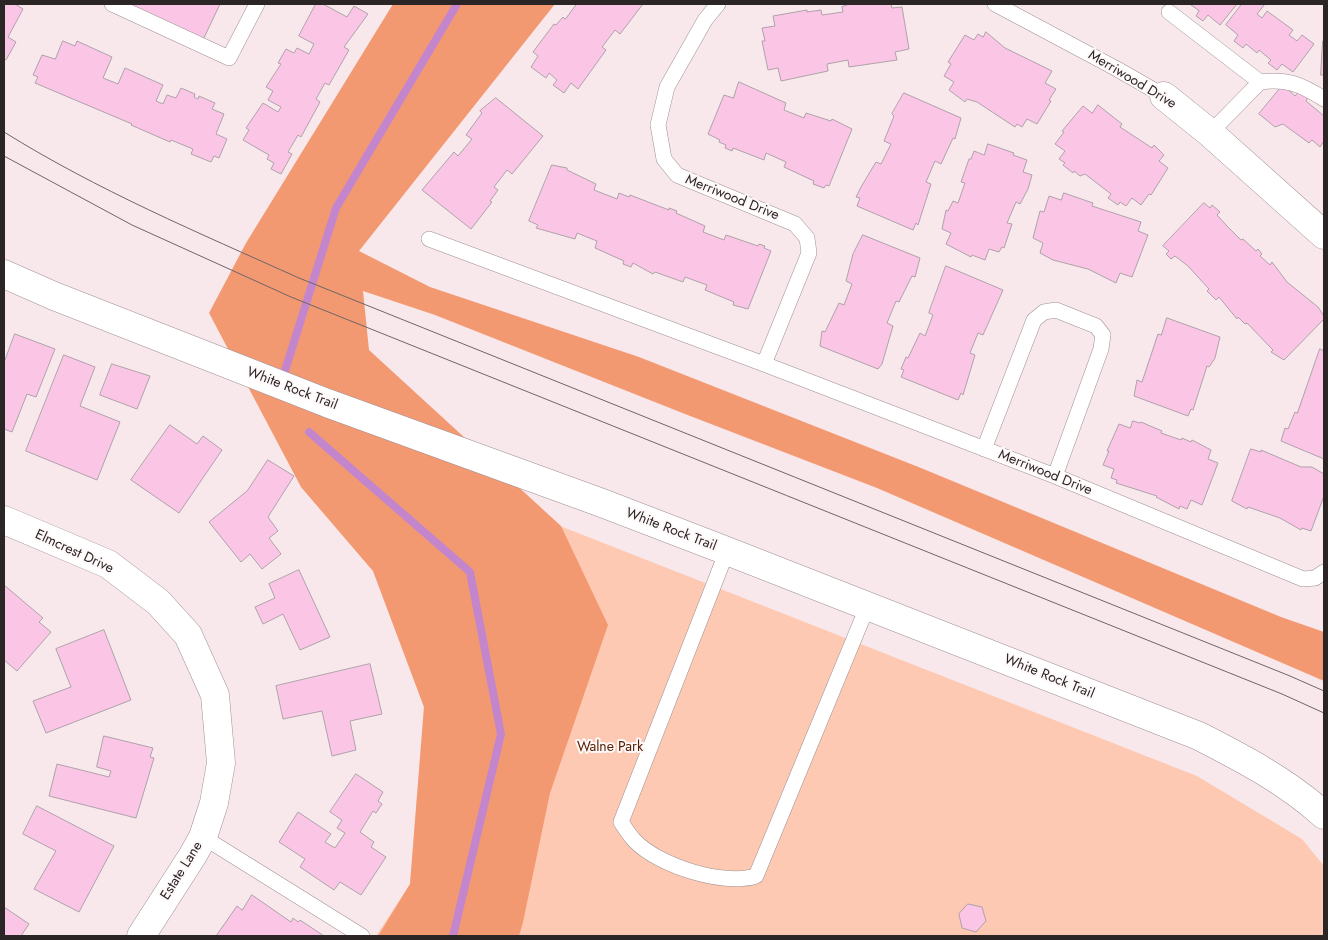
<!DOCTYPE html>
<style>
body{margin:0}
#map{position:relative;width:1328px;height:940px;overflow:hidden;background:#f8e8eb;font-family:Jost,sans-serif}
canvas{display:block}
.frame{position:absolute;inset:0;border:5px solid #2b2526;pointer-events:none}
</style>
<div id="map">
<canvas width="1328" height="940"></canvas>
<div class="frame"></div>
</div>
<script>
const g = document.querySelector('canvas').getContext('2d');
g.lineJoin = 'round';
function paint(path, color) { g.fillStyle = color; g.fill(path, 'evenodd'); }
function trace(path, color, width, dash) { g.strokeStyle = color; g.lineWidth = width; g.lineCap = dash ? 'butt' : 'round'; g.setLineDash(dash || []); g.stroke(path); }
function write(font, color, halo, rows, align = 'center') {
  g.font = font + ' Jost,sans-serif'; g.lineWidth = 4; g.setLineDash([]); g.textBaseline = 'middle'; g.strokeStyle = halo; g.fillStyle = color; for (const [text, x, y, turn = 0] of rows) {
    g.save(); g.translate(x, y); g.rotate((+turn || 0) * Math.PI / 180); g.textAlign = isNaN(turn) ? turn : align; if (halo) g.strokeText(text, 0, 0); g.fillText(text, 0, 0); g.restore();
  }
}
paint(new Path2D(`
 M318,431l879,345 105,63 22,27v70h-948l34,-52 14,-177 -51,-136 -72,-84z`), '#fec9b2');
paint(new Path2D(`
 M393,4h162l-196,247 71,36 209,70 282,111 360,149 43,15v49l-447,-193 -192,-74 -250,-99 -72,-24 6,59 192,176 47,99 -58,168 -27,129 -4,14h-141l32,-52 14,-177 -51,-136 -72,-84 -92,-174 37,-70z`), '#f39972');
trace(new Path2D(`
 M283,377l53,-169 121,-204
 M309,432l161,140 31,162 -48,202`), '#c386cd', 8);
const building = new Path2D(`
 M4,4h11l8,5 -15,28 8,5 -10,18 -2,-1z
 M128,4h92l-18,38z
 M316,4h7l24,13 7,-11 14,8 -24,33 5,3 -20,35 -4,-2 -9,16 4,3 -19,35 -3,-2 -10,17 4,2 -11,20 -10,-5 3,-6 -7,-4 2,-4 -26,-15 6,-10 -3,-2 17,-25 15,9 3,-5 -13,-7 5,-9 -7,-4 15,-23 -3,-1 8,-14 8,4 3,-5 12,6 5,-10 -15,-8z
 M577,4h66l-23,30 -5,-4 -13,17 4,3 -28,39 -7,-6 -7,10 -11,-8 4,-5 -8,-7 -3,5 -15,-11 7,-11 -5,-4 21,-28 2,1 7,-8 2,2z
 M850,4h41l1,4 10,-1 7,42 -14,3 2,8 -48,7 -1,-7 -21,4 1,7 -47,10 -3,-13 -10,2 -6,-29h3l-3,-13 13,-2 -2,-10 34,-6v2l14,-2 1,5 21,-3 -1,-5z
 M1190,4h47l-17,21 -12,-10 -5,6 -7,-5 3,-5z
 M1242,4h23l-8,10 5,4 5,-7 26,19 -4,5 8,6 5,-6 12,9 -21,28 -11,-8 -5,6 -9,-7 3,-3 -12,-10 -2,3 -11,-9 -3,4 -9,-7 4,-6 -12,-10z
 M986,32l19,16 47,23 -7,12 11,6 -7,11 2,1 -14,23 -10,-5 -5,8 -5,-3 -2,3 -38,-25 -10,-3 -2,3 -16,-12 5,-8 -10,-6 7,-12 -3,-2 17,-27 9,5 4,-6 5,3z
 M63,41l12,5 2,-5 35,16 -9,21 15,6 7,-16 38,17 -7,16 7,3 4,-9 9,3 5,-10 14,6 -1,3 4,2 1,-3 16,7 -3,6 12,5 -8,20 11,5 -8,19 -5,-2 -3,6 -20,-8 2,-5 -22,-9 -1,2 -39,-17 1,-1 -97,-41 3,-6 -5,-2 9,-20 13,4z
 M1323,41h1v34h-3z
 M739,82l47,21 -2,7 20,8 2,-5 25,8 1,-2 20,10 -23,57 -3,-1 -2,3 -11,-4 1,-3 -30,-14 2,-5 -20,-9 -2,7 -31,-12 -1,3 -7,-3 1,-3 -7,-3 1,-2 -12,-6 16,-39 9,3z
 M1283,85l12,11 5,-6 8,7 -2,4 18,15v25l-4,6 -8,-7 -3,3 -26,-19 -8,3 -16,-13z
 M904,93l57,25 -6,21 -2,-1 -12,26 -6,-3 -9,21 5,2 -13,41 -2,-2 -3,7 -56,-24 3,-8 -4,-1 5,-10 15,-25 5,2 10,-20 -7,-3 10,-25 -2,-2z
 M496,98l47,38 -31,38 -5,-4 -13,17 4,3 -8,11 2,1 -21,27 -49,-39 32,-38 4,4 14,-17 -6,-4 16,-22 -2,-2z
 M1098,105l24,19 -2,3 32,21 2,-3 10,10 -5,6 9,7 -17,27 -2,-1 -8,11 -9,-7 -6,8 -6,-4 -2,3 -10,-7 3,-4 -26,-20 -5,2 -6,-5 -1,2 -10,-8 2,-2 -6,-4 6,-8 -10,-7 9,-12 -2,-1 21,-25 9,7z
 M988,144l26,9 -1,2 14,5 -4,12 9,3 -4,14 -8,15 -4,-2 -9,21 5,1 -8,24 -2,-1 -3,5 -10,-3 -4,11 -13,-5 -1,2 -25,-13 5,-11 -9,-4 4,-19 2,1 5,-10 5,2 7,-20 -4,-1 8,-23h2l3,-8 10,4z
 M552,165l15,3v2l29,14 -2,6 23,9 2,-6 10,4 1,-2 39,15v-2l8,3 -1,2 29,13 -2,6 21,8 2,-5 32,11 1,-2 6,2 -1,2 7,3 -23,58 -15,-4 1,-3 -29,-12 2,-5 -22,-8 -2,5 -28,-10 -2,2 -20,-11 -2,4 -8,-3 1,-3 -29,-13 2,-7 -20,-8 -2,6 -39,-11 2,-3 -9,-4z
 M1064,193l29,10 -1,3 49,16 -3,9 10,4 -16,42 -12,-4 -4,10 -28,-14 -35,-9 -13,-7 3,-10 -10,-5 7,-27 4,1 5,-16 12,4z
 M1204,203l6,5 2,-3 8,7 -3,3 10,11 14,14 2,-1 13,12 2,-2 4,5 -2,2 10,9 2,-3 15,20 31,25 6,9v3l-40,41 -13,-8 2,-2 -26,-27 -2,1 -7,-7 -1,2 -18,-22 -3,3 -9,-9 2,-2 -21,-23 -13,-10 -4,3 -5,-5 3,-3 -6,-5z
 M863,235l57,23 -5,19 -3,-1 -13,26 -3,-1 -9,22 6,3 -11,38 -4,5 -58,-23 2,-15 3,1 14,-29 5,2 8,-21 -6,-3 7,-27z
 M946,266l57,24 -20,45 -5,-2 -8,20 5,2 -12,40 -2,-2 -3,7 -57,-23 3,-7 -3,-1 5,-12 2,1 12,-25 5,3 8,-21 -4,-2z
 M1167,318l53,19 -5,21 -6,9 -2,-1 -14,44 -2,-1 -3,7 -54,-20 3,-16 5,2 16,-48 3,1z
 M15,334l40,15 -19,48 -9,-3 -15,38 -8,-3v-66z
 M1320,349l4,2v108l-43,-18 4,-13 3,1 7,-17 2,1z
 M64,355l31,12 -15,39 40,16 -23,58 -71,-29z
 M112,364l38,12 -13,33 -37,-14z
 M1133,421l7,2 1,-1 21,9 -1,2 20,7 1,-2 9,4 1,-2 19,10 -3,9 10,4 -16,42 -11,-5 -4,9 -7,-3 -1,3 -23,-12 1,-1 -41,-13 1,-3 -6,-2 3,-9 -11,-4 6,-14h-2l12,-27 11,4z
 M170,425l27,19 6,-8 19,14 -43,63 -48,-33z
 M1251,449l10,3v-2l40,17h11l12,7v22l-13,35 -9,-3 -1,2 -21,-12 -32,-11 -1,2 -15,-8z
 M268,460l26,16 -26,41 10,14 -9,7 12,16 -19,15 -12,-15 -9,8 -32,-40 38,-31z
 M299,570l31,67 -30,13 -17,-36 -20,10 -8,-17 20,-9 -6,-14z
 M4,585l39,33 -4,4 12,10 -34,39 -13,-11z
 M104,630l27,70 -85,33 -13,-32 38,-14 -15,-38z
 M370,664l12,50 -32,7 6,29 -24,6 -10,-45 -39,8 -7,-33z
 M104,736l49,12 -3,9 4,1 -18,60 -87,-22 8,-32 52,13 2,-6 -14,-4z
 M356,774l27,18 -5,9 4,3 -6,9 -3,-2 -13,21 14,10 -3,5 15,10 -25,38 -21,-13 -6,8 -34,-23 5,-8 -26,-17 19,-30 33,22 -6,8 10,6 10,-15 -8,-5 5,-8 -12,-8z
 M37,806l77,40 -35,66 -45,-23 22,-38 -33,-17z
 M252,895l39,27 2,-4 5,4 2,-2 24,16h-108l21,-30 5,4z
 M968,904l14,3 4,14 -10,11 -14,-4 -3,-14z
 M4,907l25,17 -8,12h-17z`);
paint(building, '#fbc6e6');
trace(building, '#aea1a9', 1);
const service = new Path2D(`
 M112,4l117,54 28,-54
 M718,4l-13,16 -38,67 -9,38 6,34 13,16 118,49 12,14 2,15 -45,111
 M995,4l122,65 47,27
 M1169,12l91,70c27,-4 42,3 64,17
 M1210,133l50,-51
 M429,239l335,125 291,112 248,103 12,-1 9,-6
 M984,449l50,-129 10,-8 12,-2 40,16 7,9 -2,14 -46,127
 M727,551l-106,271c4,6 8,13 14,19 24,25 88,45 121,35l112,-271
 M203,837l159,99`);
const minor = new Path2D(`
 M1164,96l46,37 114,102
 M4,520l104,44 50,38 30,33 27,60 6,68 -7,40 -11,34 -10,18 -52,81`);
const tertiary = new Path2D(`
 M4,274l50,22 273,107 275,100 125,48 472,185c45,23 87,45 125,79`);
trace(service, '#9f9093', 16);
trace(minor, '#9f9093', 29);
trace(tertiary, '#9f9093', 29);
trace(service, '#fff', 15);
trace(minor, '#fff', 28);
trace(tertiary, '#fff', 28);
trace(new Path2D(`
 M4,132c93,58 195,101 295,146l991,398 34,15
 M4,156l128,69 159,72 991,397 42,19`), '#6e6566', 1);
write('14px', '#2b2526', '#fef8f9', [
 ["Merriwood Drive",1132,80,31],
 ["Merriwood Drive",732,198,22],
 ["White Rock Trail",292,389,21],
 ["Merriwood Drive",1045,473,22],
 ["White Rock Trail",671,530,21],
 ["Elmcrest Drive",74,552,25],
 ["White Rock Trail",1049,677,22],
 ["Estate Lane",182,871,-58]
]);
write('14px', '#572002', '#fef8f9', [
 ["Walne Park",610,748]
]);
</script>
